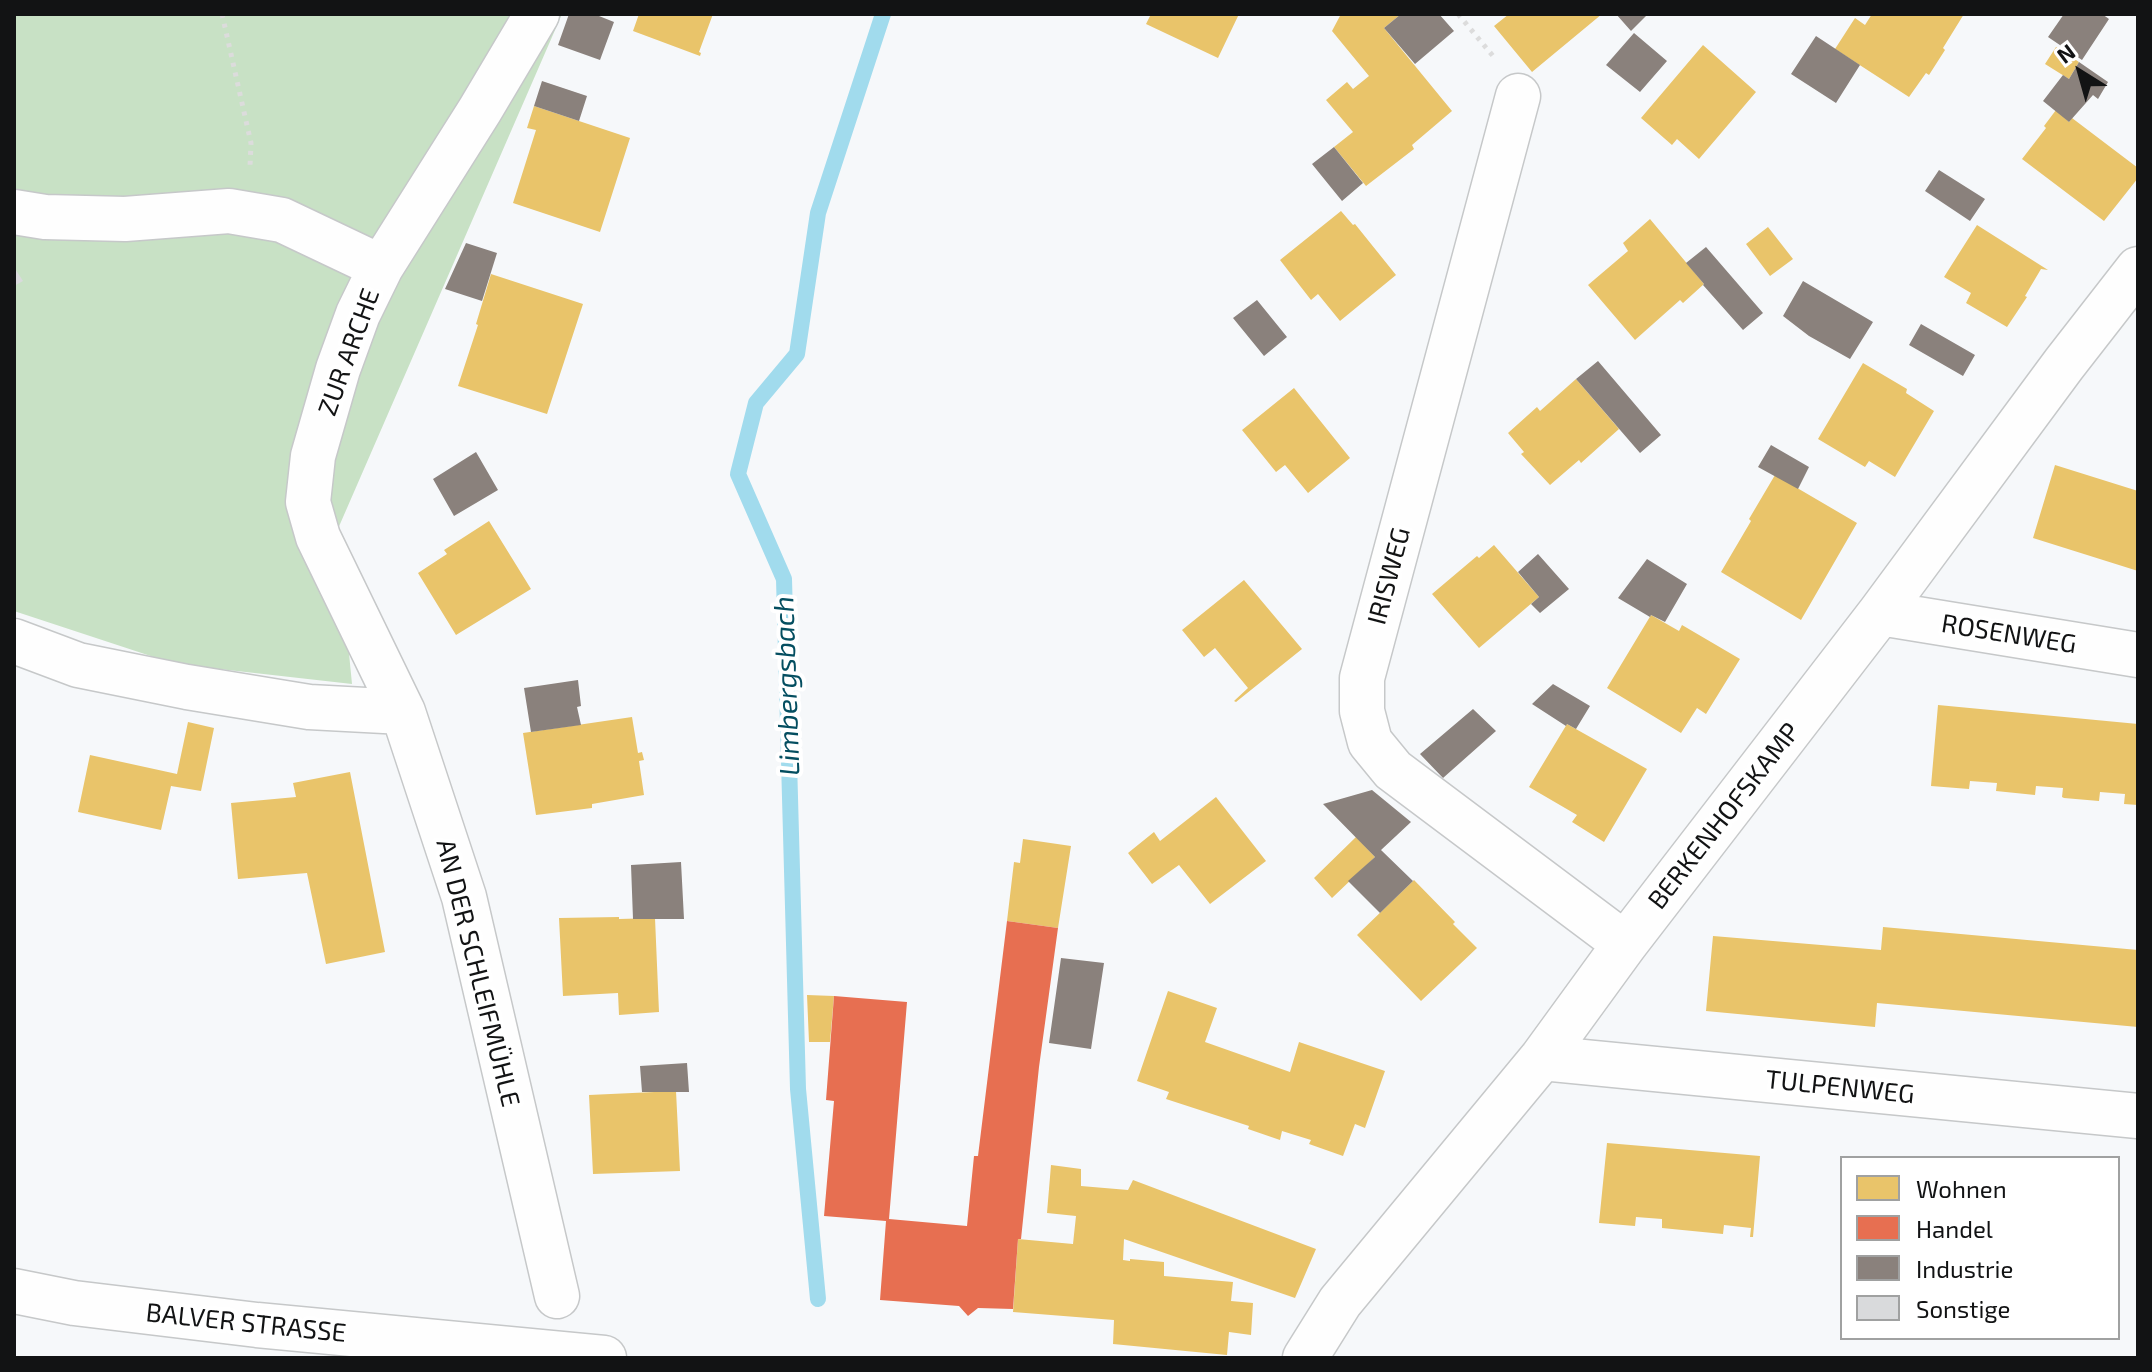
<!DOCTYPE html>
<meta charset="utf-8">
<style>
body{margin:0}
#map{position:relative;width:2152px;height:1372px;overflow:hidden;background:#f6f8fa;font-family:"Exo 2",sans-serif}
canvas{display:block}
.frame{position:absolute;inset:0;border:16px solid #121314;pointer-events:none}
.legend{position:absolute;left:1840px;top:1156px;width:280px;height:184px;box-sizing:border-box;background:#fff;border:2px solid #a0a1a1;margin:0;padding:10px 14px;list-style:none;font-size:24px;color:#121314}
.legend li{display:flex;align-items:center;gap:16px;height:40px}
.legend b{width:40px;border:2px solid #a0a1a1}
.north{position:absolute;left:2040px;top:32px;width:80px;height:80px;-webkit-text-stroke:6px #fff;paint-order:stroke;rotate:323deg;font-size:22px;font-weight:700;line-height:32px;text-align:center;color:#121314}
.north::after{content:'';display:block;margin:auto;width:28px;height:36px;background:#121314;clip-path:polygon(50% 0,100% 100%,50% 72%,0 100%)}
</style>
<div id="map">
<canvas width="2152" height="1372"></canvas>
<div class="frame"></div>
<ul class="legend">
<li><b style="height:22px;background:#e9c46a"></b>Wohnen</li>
<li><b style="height:22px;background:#e76f51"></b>Handel</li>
<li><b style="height:22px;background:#8a817c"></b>Industrie</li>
<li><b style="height:22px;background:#d9dadc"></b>Sonstige</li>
</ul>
<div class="north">N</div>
</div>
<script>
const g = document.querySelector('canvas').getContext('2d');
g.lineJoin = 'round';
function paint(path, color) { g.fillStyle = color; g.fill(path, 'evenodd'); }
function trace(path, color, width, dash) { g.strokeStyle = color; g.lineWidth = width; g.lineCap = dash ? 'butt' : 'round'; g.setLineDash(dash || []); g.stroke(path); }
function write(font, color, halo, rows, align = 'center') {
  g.font = font + ' "Exo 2",sans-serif'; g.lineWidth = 8; g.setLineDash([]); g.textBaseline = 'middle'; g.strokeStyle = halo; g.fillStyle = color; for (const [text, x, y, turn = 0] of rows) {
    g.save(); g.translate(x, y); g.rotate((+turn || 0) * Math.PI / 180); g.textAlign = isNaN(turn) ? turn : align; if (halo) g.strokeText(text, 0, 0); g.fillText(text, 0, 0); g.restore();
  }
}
paint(new Path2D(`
 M14,14h548l-225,517 15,153 -177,-20 -161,-53z`), '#c8e1c5');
paint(new Path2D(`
 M639,14h74l-14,38 2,1 -1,3 -67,-25z
 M1151,14h88l-21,44 -72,-34z
 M1341,14h60l-17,14 68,83 -40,34 2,4 -48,37 -32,-39 19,-15 -27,-32 21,-18 6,7 16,-13 -37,-45z
 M1509,14h93l-70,58 -38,-46z
 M1872,14h92l-21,34 2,2 -16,25 -3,-2 -17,24 -74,-48 20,-31 10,7z
 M1703,45l53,47 -57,67 -22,-20 -5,6 -31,-27z
 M2056,47l23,15 -10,17 -24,-15z
 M534,106l96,32 -30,94 -87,-29 23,-73 -9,-2z
 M2056,110l13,12 3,-4 66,50v10l-34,43 -82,-62 24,-31 -2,-2z
 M1341,211l12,14 2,-1 41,51 -56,46 -22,-27 -7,6 -31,-40z
 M1650,219l54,65 -21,19 -3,-3 -45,40 -47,-55 40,-34 -5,-8z
 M1977,225l71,45 -7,-1 -16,27 2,1 -20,30 -41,-24 5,-10 -27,-16z
 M1768,227l25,32 -23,17 -24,-32z
 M491,274l92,30 -36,110 -89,-28 20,-61 -2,-1z
 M1863,363l44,26 -1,4 28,18 -39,66 -26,-16 -4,6 -47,-28z
 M1576,379l43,50 -38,34 -2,-3 -29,25 -29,-31 3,-2 -16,-19 29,-26 3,4z
 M1294,388l56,70 -42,35 -23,-28 -9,7 -34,-42z
 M2055,465l83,26v80l-105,-33z
 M1775,475l82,48 -56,97 -80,-48 30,-51 -2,-2z
 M489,521l42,68 -75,46 -38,-62 29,-19 -3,-4z
 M1494,545l45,52 -60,51 -47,-54 45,-38 2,2z
 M1244,580l58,69 -66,53 -2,-1 14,-13 -33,-40 -11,9 -22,-27z
 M1651,615l28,16 3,-6 58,34 -34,55 -9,-6 -16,25 -74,-45z
 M1938,705l200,19v81l-14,-1 1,-10 -25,-2 -1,9 -35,-3 -2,-1 1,-9 -27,-2 -1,9 -39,-4 1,-8 -27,-2 -1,8 -38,-3z
 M632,717l6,36 4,-1 2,8 -5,1 5,34 -52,9v4l-56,7 -13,-82z
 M188,722l26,6 -13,63 -30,-5 -10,44 -83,-18 12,-57 87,19z
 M1567,724l80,45 -43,73 -32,-20 5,-7 -48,-28z
 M350,772l35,180 -59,12 -19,-91 -69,6 -7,-76 65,-6 -3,-14z
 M1216,797l50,64 -56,43 -31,-39 -27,19 -24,-31 26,-21 6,9z
 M1356,837l19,20 -43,41 -18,-20z
 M1023,839l48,7 -13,82 -51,-7 7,-59 6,1z
 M1414,880l41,42 -2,2 24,24 -56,53 -64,-66z
 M619,917v2l36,-1 4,94 -40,3 -1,-22 -55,3 -4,-78z
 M1883,927l255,23v77l-261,-24 -2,24 -169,-16 7,-75 168,14z
 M1168,991l49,17 -12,34 85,30 9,-30 86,29 -20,57 -10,-4 -12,32 -34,-12 2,-4 -29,-9 -2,9 -32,-11 1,-3 -83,-27 3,-7 -32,-11z
 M807,995l27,1 -4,46h-21z
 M676,1091l4,80 -87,3 -4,-79z
 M1607,1143l153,13 -7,81h-3l1,-9 -27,-3 -1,9 -61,-6v-9l-26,-2 -1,9 -36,-3z
 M1051,1165l30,4v17l47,4 5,-10 183,69 -21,49 -171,-59 -1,21 7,1v-2l34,3v14l69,6 -2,19 22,2 -2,32 -22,-3 -2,23 -114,-11 1,-24 -101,-8 5,-73 55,5 3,-28 -29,-3z`), '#e9c46a');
paint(new Path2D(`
 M1007,921l51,7 -19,139 -18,172h-3l-5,70 -35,-1 -10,8 -9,-10 -79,-6 6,-79 -62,-5 10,-115 -8,-1 8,-104 73,6 -18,217 78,7 7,-70h4z`), '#e76f51');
paint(new Path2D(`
 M569,14h25l20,8 -14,38 -42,-15z
 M1401,14h38l15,17 -39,33 -31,-36z
 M1616,14h32l-17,17z
 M2064,14h38l7,5 -27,41 -34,-23z
 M1634,33l33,28 -27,31 -34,-27z
 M1816,36l44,29 -24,38 -45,-29z
 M2079,62l29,20 -10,17 -5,-4 -24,27 -26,-21 20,-26 6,4z
 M542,81l45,15 -8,25 -45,-15z
 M1334,147l29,36 -21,18 -30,-37z
 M1939,170l46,29 -15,22 -45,-30z
 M466,243l31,10 -15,48 -37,-12z
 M1706,247l57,66 -20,17 -40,-45 1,-1 -18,-21z
 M1803,281l70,41 -23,37 -41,-23 -26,-20z
 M1257,300l30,37 -23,19 -31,-38z
 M1921,324l54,31 -12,21 -54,-31z
 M1598,361l63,74 -21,18 -64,-74z
 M1771,445l38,22 -11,22 -40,-22z
 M476,452l22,38 -44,26 -21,-37z
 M1538,554l31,35 -29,24 -9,-9 8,-7 -21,-25z
 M1647,559l40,25 -22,38 -14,-7 -1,2 -32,-19z
 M578,680l3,26 -4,1 4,18 -50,7 -7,-44z
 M1553,684l37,22 -14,23 -9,-5 -1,2 -34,-22z
 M1473,709l23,22 -53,47 -23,-24z
 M1372,790l39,32 -30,28 32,31 -33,32 -32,-32 27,-24 -52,-53z
 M681,862l3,57h-51l-2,-54z
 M1061,958l43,5 -13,86 -42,-6z
 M687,1063l2,29h-47l-2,-26z`), '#8a817c');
trace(new Path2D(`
 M818,1299l-20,-210 -14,-510 -46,-105 18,-71 41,-49 21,-141 65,-199`), '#a1dbed', 16);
paint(new Path2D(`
 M14,267l9,14 -9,5z`), '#d9dadc');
const minor = new Path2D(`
 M1518,96l-156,582v33l8,31 23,28 232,174
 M14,212l31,5 80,2 104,-8 53,9 99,47
 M1880,613l258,42
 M14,641l64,24 109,22 122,20 94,5 61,185 93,399
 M403,712l-85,-175 -10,-35 5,-46 25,-87 20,-55 23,-47 99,-157 57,-96
 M1542,1058l596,58
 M14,1291l60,12 183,22 347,33
 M1305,1358l35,-56 202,-244 83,-114 255,-331 184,-249 74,-95`);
trace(minor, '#c6c8c9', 47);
trace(new Path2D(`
 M222,14l29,129 -1,23
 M1458,14l35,42`), '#dcdcdc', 5, [4, 6]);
trace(minor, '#fefefe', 44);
write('26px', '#121314', '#fff', [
 ["ZUR ARCHE",349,352,-70],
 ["IRISWEG",1389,576,-75],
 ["ROSENWEG",2009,634,9],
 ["BERKENHOFSKAMP",1724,816,-52],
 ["AN DER SCHLEIFMÜHLE",478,973,76],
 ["TULPENWEG",1840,1087,6],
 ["BALVER STRASSE",246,1323,6]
]);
write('italic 28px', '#044e60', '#fff', [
 ["Limbergsbach",787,686,-92]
]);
</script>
